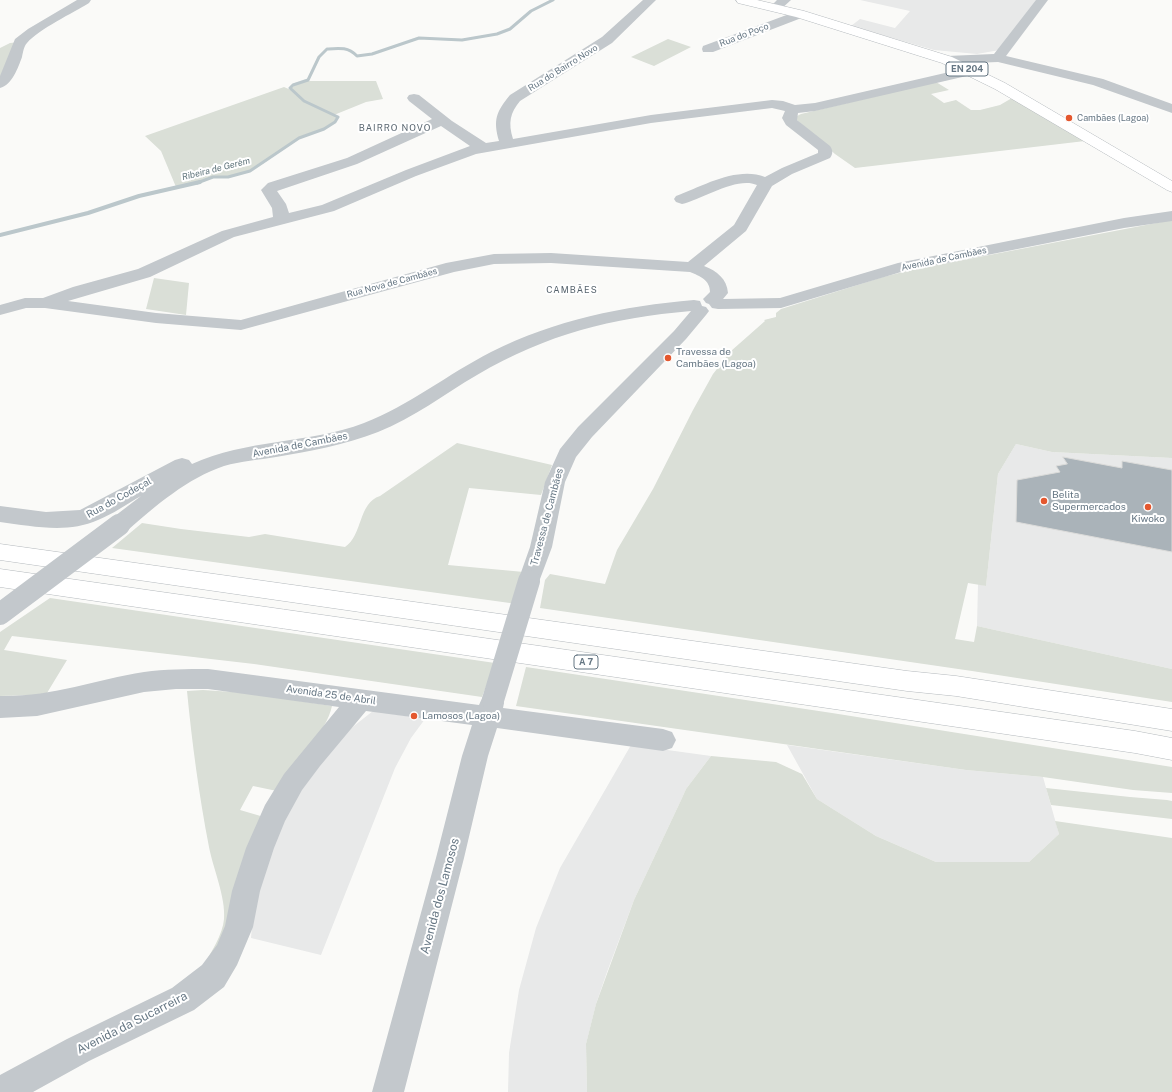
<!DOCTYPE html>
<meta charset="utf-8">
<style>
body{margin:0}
canvas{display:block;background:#fafaf8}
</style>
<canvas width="1172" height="1092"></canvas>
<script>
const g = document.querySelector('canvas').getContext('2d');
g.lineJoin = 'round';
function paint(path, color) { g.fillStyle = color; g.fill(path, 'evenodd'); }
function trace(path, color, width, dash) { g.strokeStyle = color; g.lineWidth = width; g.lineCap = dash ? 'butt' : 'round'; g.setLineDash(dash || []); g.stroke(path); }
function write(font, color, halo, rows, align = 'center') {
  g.font = font + ' "Public Sans",sans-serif'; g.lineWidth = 4; g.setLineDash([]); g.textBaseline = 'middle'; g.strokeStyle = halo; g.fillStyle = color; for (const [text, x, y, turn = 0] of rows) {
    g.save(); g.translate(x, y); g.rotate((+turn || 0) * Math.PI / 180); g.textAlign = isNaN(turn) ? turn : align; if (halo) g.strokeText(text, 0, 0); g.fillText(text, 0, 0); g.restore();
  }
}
paint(new Path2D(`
 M860,0h182l-37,49 -28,5 -43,-4 -83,-24 9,-7 35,9 15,-17z
 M1016,444l36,8 120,6v211l-195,-43 1,-42 8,2 12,-112z
 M373,711l52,8 -14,19 -16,30 -74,187 -70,-17 2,-23 22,-82 30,-54 45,-50z
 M631,745l80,11 -25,33 -4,9 -48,102 -27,72 -11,32 -10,40 1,48h-79l1,-39 10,-63 17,-62 24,-60z
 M787,745l179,25 77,7 16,57 -30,28h-93l-60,-26 -59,-37z`), '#e8e9e9');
paint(new Path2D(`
 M668,39l23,8 -37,19 -23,-9z
 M20,42l-20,42v-36l10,-5z
 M304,81h72l7,18 -17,3 -32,13 4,2 -3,5 -11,7 -25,9 -35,25 -14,8 -22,6h-15l-14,5 -23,5 -15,-36 -16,-15 139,-49 7,3 -1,-2z
 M936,82l13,8 -18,4 13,9 12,-3 15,10h9l20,-5 12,-7 73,43 -230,27 -20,-14 -38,-34v-4l4,-2z
 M1172,220v238l-120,-6 -36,-8 -18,30 -12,112 -18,-3 -13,56 19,3 3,-16 195,43v33l-200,-31 -432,-63 5,-28 5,-6 55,10 12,-34 36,-61 40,-79 20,-36 18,-23 34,-30 -1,-1 12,-3v-4l5,-4 102,-32 28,-7z
 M154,278l35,5 -3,32 -40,-6z
 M457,443l95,22 -11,30 -72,-7 -21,77 76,7 -7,32 -405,-56 30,-25 39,6 68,8 16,-3 80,13c18,-12 13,-44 35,-51z
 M50,598l445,65 -13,34 -228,-33 -242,-28 -8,14 63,10 -20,33 -11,2 -36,1v-64z
 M526,667l306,46 340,54v26l-39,-3 -90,-13 -77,-7 -450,-64z
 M203,690l45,3 84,13c-5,25 -39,63 -55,85l-24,-5 -13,24 24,7 -41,124 -20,25c8,-13 20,-32 21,-47 2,-21 -11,-51 -15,-72 -10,-52 -17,-104 -22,-156z
 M711,756l65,6 26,12 15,25 59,37 60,26h93l30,-28 -4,-13 117,17v254h-585l-1,-48 10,-40 38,-104 48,-102 4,-9z
 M1046,788l84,9 37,3 5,1v18l-121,-14z`), '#dadfd7');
trace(new Path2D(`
 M197,183l16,-6h15l22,-6 49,-33 25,-9 11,-7 3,-5 -34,-16 -14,-13 3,-3 15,-5 11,-23 8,-8c13,-1 21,-2 30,7l15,-2 47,-16 43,2 35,-6 13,-5 21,-18 22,-11`), '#bbc7cb', 3);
trace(new Path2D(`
 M0,235l88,-22 51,-17 61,-14`), '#bbc7cb', 4);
const building = new Path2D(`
 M1063,457l59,11v-7l50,9v82l-156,-30 1,-42 43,-8 -4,-6 11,-2z`);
paint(building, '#aab3b9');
trace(building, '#dcdcda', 1);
const major = new Path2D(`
 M736,0h21l47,11 148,46 53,26 167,98v11l-5,-2 -172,-101 -53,-26 -146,-46 -58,-14z`);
const highway = new Path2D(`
 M0,544l907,127 49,5 216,33v22l-216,-35 -49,-5 -907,-131z
 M0,569l1135,162 37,7v22l-37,-7 -1135,-166z`);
trace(major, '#b5babe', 1);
trace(highway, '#b4b9bd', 1);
paint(new Path2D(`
 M77,0h14l-2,3c-16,10 -50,26 -62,40 -3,3 -4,9 -5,14 -4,11 -10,28 -22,31v-12l15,-37 13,-10z
 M643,0h13l-44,43 -92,58c-10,12 -12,22 -7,38l138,-24 121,-15 11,1 12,4 20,-2 156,-36 5,1 2,3 -2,3 -5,1 -156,36 -17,2 -1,7 33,26c3,4 3,8 0,12l-38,16 -20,12 -26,45 -42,35c13,5 23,13 24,27l-5,6 57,-1 118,-35 226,-45 48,-7v10l-48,7 -223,44 -120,36 -63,1 -6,-1 -3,-4 -3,-1 -3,-4 7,-7c0,-12 -10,-16 -20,-20l-139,-9 -57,1 -40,8 -213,58 -85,-7 -111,-15h-19l-26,7v-10l25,-7h18l30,-11 65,-18 84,-38 51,-14 -1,-9 -11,-18 7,-7 79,-25 85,-39 -23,-18 -2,-3 2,-3 5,-1 5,1 33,26 34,22 13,-2c-6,-21 -3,-29 11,-46l92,-58zM772,108l13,3 -3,7 4,7 32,25v3l-36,15 -17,9c-28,-11 -62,9 -89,19l-2,3 2,3 6,2c21,-5 55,-28 75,-19l-23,40 -46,37 -137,-9 -57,1 -48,9 -205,57 -85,-7 -88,-12 82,-24 84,-40 100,-26 82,-35 60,-22 175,-31zM441,126l29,20 -64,24 -84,35 -33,8 -3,-9 -9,-13 80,-27z
 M777,0h14l-11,10h-8l-2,-3z
 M1036,0h12l-42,56 97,23 69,25v9l-79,-28 -95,-23 -51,2 -5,-1 -2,-3 2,-3 5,-1 47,-2z
 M800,10l4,1 2,3 -2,3 -91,35h-10l-1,-3 1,-3z
 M694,300l6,1 2,5 4,1 3,4 -3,4 -20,24 -94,98 -16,20 -11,25 -13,65 -15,40 -8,3 -8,-3 -3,-6 12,-34 15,-65 15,-33 18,-22 96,-96 17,-20c-80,7 -144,23 -214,64 -33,19 -63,43 -99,57 -33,13 -68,19 -102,25 -17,3 -35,4 -52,9 -36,12 -69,40 -97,65l-8,2 -8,-2 -3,-6 3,-6 30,-23c-14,8 -28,18 -43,24 -31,14 -66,6 -98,2v-16l46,6 34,-2 95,-50 7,-2 7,2 3,4c54,-25 117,-20 172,-41 46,-18 84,-49 127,-71 64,-32 132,-46 203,-52z
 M208,669l271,36 4,-9 9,-3 9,3 3,7 -1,5 160,21 9,3 4,8 -4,8 -9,3 -166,-23 -9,28 -24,102 -60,234h-32l64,-234 26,-102 10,-31 -106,-14 -46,55 -18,24 -17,31 -11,27 -14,43 -7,36 -16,38 -13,22 -30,23 -105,51 -56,31h-33v-17l67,-36 105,-51 30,-23 15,-20 8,-19 7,-35 14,-43 19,-43 19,-31 55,-67 -131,-18h-32l-32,3 -107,24 -37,2v-22c52,1 94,-16 144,-24 21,-3 43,-3 64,-3z`), '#c3c8cc');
paint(major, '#fff');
paint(highway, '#fff');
trace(new Path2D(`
 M0,614l119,-89
 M493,700l36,-119`), '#c3c8cc', 22);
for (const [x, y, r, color] of [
 [1069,118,4,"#e4572e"],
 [668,358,4,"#e4572e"],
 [1044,501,4,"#e4572e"],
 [1148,507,4,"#e4572e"],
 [414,716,4,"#e4572e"]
]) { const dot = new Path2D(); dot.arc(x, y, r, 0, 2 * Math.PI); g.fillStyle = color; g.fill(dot); trace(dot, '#fff', 1.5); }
write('9px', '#657683', '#fff', [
 ["Rua do Poço",744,35,-21],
 ["Rua do Bairro Novo",563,68,-32],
 ["Avenida de Cambães",944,259,-12],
 ["Rua Nova de Cambães",392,283,-15]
]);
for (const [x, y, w] of [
 [967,69,42],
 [586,662,24]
]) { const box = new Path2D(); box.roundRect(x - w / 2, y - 7, w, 14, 3); g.fillStyle = '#fff'; g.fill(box); trace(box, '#657683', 1); }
write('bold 9px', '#657683', null, [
 ["EN 204",967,69],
 ["A 7",586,662]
]);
write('9px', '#657683', '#fff', [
 ["Cambães (Lagoa)",1077,118]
], 'left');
g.letterSpacing = '1px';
write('9px', '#57646e', '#fff', [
 ["BAIRRO NOVO",395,128],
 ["CAMBÃES",572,290]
]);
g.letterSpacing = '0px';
write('italic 9px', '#60757c', '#fff', [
 ["Ribeira de Gerêm",216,169,-14]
]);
write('10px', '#657683', '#fff', [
 ["Travessa de",676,352],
 ["Cambães (Lagoa)",676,364],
 ["Belita",1052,495],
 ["Supermercados",1052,507],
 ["Kiwoko",1148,519,"center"],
 ["Lamosos (Lagoa)",422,716]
], 'left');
write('10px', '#657683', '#fff', [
 ["Avenida de Cambães",300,445,-11],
 ["Rua do Codeçal",119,498,-29],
 ["Travessa de Cambães",547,517,-75],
 ["Avenida 25 de Abril",331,695,8]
]);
write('12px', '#657683', '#fff', [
 ["Avenida dos Lamosos",440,896,-75],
 ["Avenida da Sucarreira",132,1023,-27]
]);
</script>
